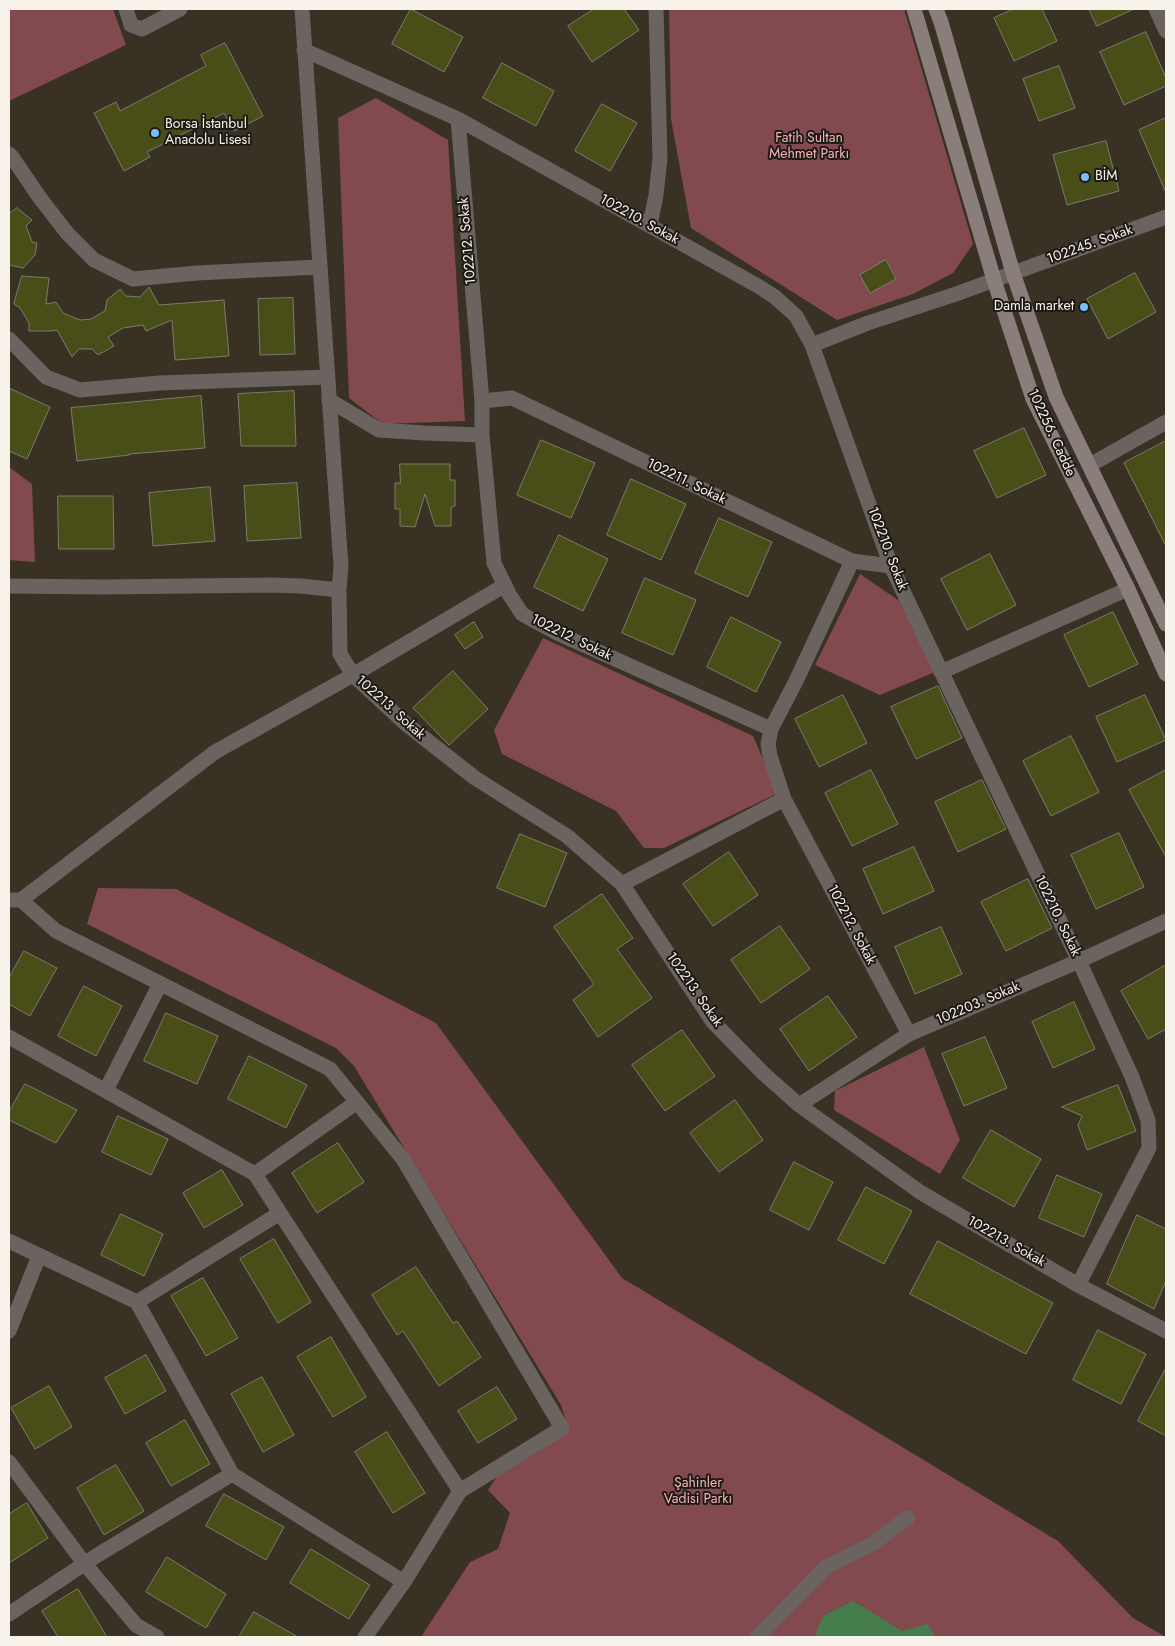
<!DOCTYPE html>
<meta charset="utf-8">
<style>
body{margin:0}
#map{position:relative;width:1175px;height:1646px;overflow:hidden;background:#383124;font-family:Jost,sans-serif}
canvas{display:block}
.frame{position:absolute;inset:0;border:10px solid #f7f2ea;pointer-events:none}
</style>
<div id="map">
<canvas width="1175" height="1646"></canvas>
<div class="frame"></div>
</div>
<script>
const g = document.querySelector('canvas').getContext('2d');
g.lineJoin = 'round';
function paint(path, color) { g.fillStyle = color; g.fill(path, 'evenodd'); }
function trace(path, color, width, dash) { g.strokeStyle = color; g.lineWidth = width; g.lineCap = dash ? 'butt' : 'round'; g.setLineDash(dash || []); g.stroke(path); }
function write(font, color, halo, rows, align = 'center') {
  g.font = font + ' Jost,sans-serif'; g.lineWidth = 4; g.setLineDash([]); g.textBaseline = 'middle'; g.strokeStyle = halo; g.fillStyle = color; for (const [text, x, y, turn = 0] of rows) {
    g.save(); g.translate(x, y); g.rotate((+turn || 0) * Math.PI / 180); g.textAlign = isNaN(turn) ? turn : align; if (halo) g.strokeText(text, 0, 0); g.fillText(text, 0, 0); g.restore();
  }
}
paint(new Path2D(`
 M9,9h104l13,36 -117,56z
 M669,9h235l69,235 -20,29 -40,21 -76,26 -146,-92 -20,-109z
 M376,98l72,42 17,281 -82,3 -34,-26 -11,-280z
 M9,467l23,17 3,78 -26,-2z
 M860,574l41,28 34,70 -55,23 -65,-30z
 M543,638l210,98 25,57 -114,55h-20l-28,-37 -114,-57 -8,-24z
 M98,888l78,1 260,134 186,255 436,263 75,77 33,19h-745l49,-75 28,-13 12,-36 -22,-23 11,-17 69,-45 -7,-23 -207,-339 -18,-18 -249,-124z
 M924,1047l36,93 -20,34 -106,-64 1,-19z`), '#824a4e');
paint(new Path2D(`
 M853,1601l49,30 25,-7 9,13h-120l1,-7 6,-14z`), '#467d4c');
const building = new Path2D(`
 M411,9l52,28 -19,35 -52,-28z
 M594,9h30l15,21 -47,32 -24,-36z
 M1014,9h28l15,32 -43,20 -20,-43z
 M1089,9h45l-37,17z
 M1146,32l20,46v8l-42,19 -24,-53z
 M225,43l38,73 -29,15 -10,-18 -77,39 3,5 -26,14 -30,-58 22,-11 4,9 86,-45 -5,-11z
 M502,63l52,28 -18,35 -53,-28z
 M1059,66l16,42 -36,13 -16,-42z
 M602,104l35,19 -27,48 -35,-20z
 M1166,118v75l-27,-63z
 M1106,141l13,50 -52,14 -14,-50z
 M17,208l15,12 -6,6 6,16 5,1 -2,12 -12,13 -14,-3v-51z
 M886,260l10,19 -26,14 -10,-18z
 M1135,273l21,39 -48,27 -21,-40z
 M22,276l27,2 -3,26 10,-2 7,11 17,7 11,-1 14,-8 2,-11 13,-11 6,7 14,1 9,-10 10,18 65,-5 5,56 -54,4 -3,-40 -26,11 -3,-6 -20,3 -15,9 6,9 -16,9 -6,-6h-13l-7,8 -15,-27 -8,1h-20v-8l-9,-15 -6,-4z
 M293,298l2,56 -35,1 -2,-56z
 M9,388l41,19 -23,52 -18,-8z
 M294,391l2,55h-55l-3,-52z
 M201,396l4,52 -76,6v1l-52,6 -6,-53z
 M1024,428l22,47 -49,23 -23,-47z
 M541,440l54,23 -24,55 -54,-23z
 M1166,441v105l-42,-83z
 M400,464h50v16h5v26l-4,1v19h-16l-10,-32 -10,33 -15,-1v-17h-5v-26h5z
 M631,479l55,25 -25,56 -54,-25z
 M297,483l4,55 -54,3 -3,-55z
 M210,487l5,54 -62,5 -4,-53z
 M58,496h55l1,53h-55z
 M719,518l53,24 -24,55 -53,-24z
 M559,535l49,24 -25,52 -49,-24z
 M990,554l26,51 -49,25 -26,-51z
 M645,578l51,22 -23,55 -51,-22z
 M1113,612l25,52 -49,23 -25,-52z
 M731,617l50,25 -25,50 -49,-25z
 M474,622l9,15 -18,12 -10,-14z
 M453,671l35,38 -39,36 -36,-37z
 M938,686l24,52 -46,21 -25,-52z
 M843,695l24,48 -48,24 -24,-48z
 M1145,695l21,45 -49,22 -21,-45z
 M1071,736l28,56 -48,24 -28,-55z
 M871,770l27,54 -46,22 -27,-53z
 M1166,770v87l-37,-67z
 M982,780l24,49 -48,23 -23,-50z
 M1119,833l25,54 -48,22 -25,-54z
 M520,834l47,19 -22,54 -48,-19z
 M914,847l20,44 -51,23 -20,-45z
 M729,852l29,43 -45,31 -30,-42z
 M1028,879l24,49 -46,23 -25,-49z
 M602,894l31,44 -16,11 35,49 -54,39 -25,-37 21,-16 -40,-57z
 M780,926l30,43 -49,34 -30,-43z
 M941,927l21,47 -47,20 -20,-47z
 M24,951l33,17 -27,48 -21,-12v-26z
 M1166,965v64l-18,10 -27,-48z
 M84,986l38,20 -26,50 -38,-20z
 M828,996l29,41 -48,34 -29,-42z
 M1074,1002l21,47 -42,19 -21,-46z
 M166,1013l52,23 -21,48 -53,-23z
 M682,1030l33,46 -50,35 -33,-46z
 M985,1037l22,51 -43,18 -22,-52z
 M249,1056l58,29 -21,43 -58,-29z
 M25,1084l52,26 -21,33 -47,-23v-8z
 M1118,1085l18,46 -49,19 -9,-25 4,-9 -20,-9z
 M735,1100l28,40 -44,32 -29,-39z
 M118,1116l50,23 -17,36 -49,-23z
 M991,1130l50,29 -27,48 -51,-29z
 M338,1143l26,39 -47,31 -25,-40z
 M794,1162l39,20 -24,48 -39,-20z
 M222,1170l21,35 -39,23 -21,-35z
 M1057,1175l45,19 -18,43 -45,-19z
 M866,1187l46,24 -28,53 -46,-24z
 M121,1214l42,20 -19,42 -43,-21z
 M1137,1215l29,14v52l-12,28 -47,-25z
 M274,1239l37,63 -33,21 -38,-64z
 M938,1241l115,62 -27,51 -116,-60z
 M416,1267l37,56 4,-2 24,36 -42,29 -36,-55 -6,4 -25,-40z
 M203,1278l35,60 -32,18 -35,-60z
 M1098,1330l48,24 -25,50 -48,-24z
 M331,1337l35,60 -33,20 -36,-60z
 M146,1355l20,36 -41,23 -20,-36z
 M1166,1368v68l-28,-15z
 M262,1377l32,58 -31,17 -32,-58z
 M49,1386l23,41 -37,22 -24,-41z
 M497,1387l20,32 -39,24 -20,-32z
 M185,1420l25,44 -39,22 -25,-43z
 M387,1432l38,61 -32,20 -38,-61z
 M116,1465l28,46 -40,24 -27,-47z
 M224,1494l60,33 -18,33 -60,-34z
 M27,1503l21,35 -39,25v-49z
 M311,1549l59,36 -21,34 -59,-36z
 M167,1557l59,37 -20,34 -60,-36z
 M78,1589l29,48h-49l-16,-26z
 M254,1612l44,25h-59z`);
paint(building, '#494e18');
trace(building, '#7a7d6d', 1);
trace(new Path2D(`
 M126,9l5,16 11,4 38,-20
 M302,9l39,557 -2,24 1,64 13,21 53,49 69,54 92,58 55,48 91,138 50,51 36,32 121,87 158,93 88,46
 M1156,9l10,22
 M304,50l154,69 300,167 17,11 21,19 16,29 79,221 188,395 53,116 16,43 1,28 -71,137
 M458,119l24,282v34l12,128 15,31 13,20 35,19 214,96 -3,15 2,12 14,43 125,235
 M9,154l3,3 28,41 27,35 27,27 39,19 64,-6 122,-6
 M650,225l6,-30 4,-37 -4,-149
 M9,339l37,38 34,13 80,-7 167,-6
 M812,345l56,-22 88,-29 210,-77
 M329,400l50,30 46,3 57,2
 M482,401l30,-3 340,163 39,5
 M1090,465l76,-43
 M9,586l94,1 170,-2 27,1 39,4
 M941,672l187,-83
 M771,729l25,-48 56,-120
 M622,884l162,-85
 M9,900h12l194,-148 138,-77 152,-90
 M21,900l35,31 274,138 73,90 159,269 -102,63
 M9,1037l246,137 25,39 180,278 -56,91 -39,55
 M106,1090l54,-106
 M799,1105l110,-71 170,-73 87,-40
 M255,1174l102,-72
 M9,1241l128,61 95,172 172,108
 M137,1302l143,-89
 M9,1331l30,-75
 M9,1462l75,101 52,62 21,12
 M9,1614l87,-58 136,-82
 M757,1637l69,-70 48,-24 33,-25`), '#6a6360', 15);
trace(new Path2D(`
 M914,9l80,271 39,119 95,190 38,85
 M936,9l5,13 72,251 43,124 110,227`), '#897e79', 15);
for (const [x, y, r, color] of [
 [155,133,5,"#7abef8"],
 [1085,177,5,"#7abef8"],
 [1084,307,5,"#7abef8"]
]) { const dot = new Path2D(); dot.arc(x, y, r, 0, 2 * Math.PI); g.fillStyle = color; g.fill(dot); trace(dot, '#1d1914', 2); }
write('14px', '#f7f2ea', '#1d1914', [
 ["Borsa İstanbul",165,125],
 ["Anadolu Lisesi",165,141],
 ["BİM",1095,177],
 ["Damla market",1074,307,"right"]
], 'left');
write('14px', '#f5b5b8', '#1d1914', [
 ["Fatih Sultan",809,139],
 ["Mehmet Parkı",809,155],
 ["Şahinler",698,1484],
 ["Vadisi Parkı",698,1500]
]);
write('14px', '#f7f2ea', '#1d1914', [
 ["102210. Sokak",639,220,29],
 ["102212. Sokak",468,241,-95],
 ["102245. Sokak",1090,245,-20],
 ["102256. Cadde",1051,433,65],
 ["102211. Sokak",686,482,26],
 ["102210. Sokak",887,549,69],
 ["102212. Sokak",571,638,26],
 ["102213. Sokak",390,708,42],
 ["102210. Sokak",1057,916,64],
 ["102212. Sokak",851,925,62],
 ["102213. Sokak",694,990,55],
 ["102203. Sokak",978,1004,-23],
 ["102213. Sokak",1006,1242,30]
]);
</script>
